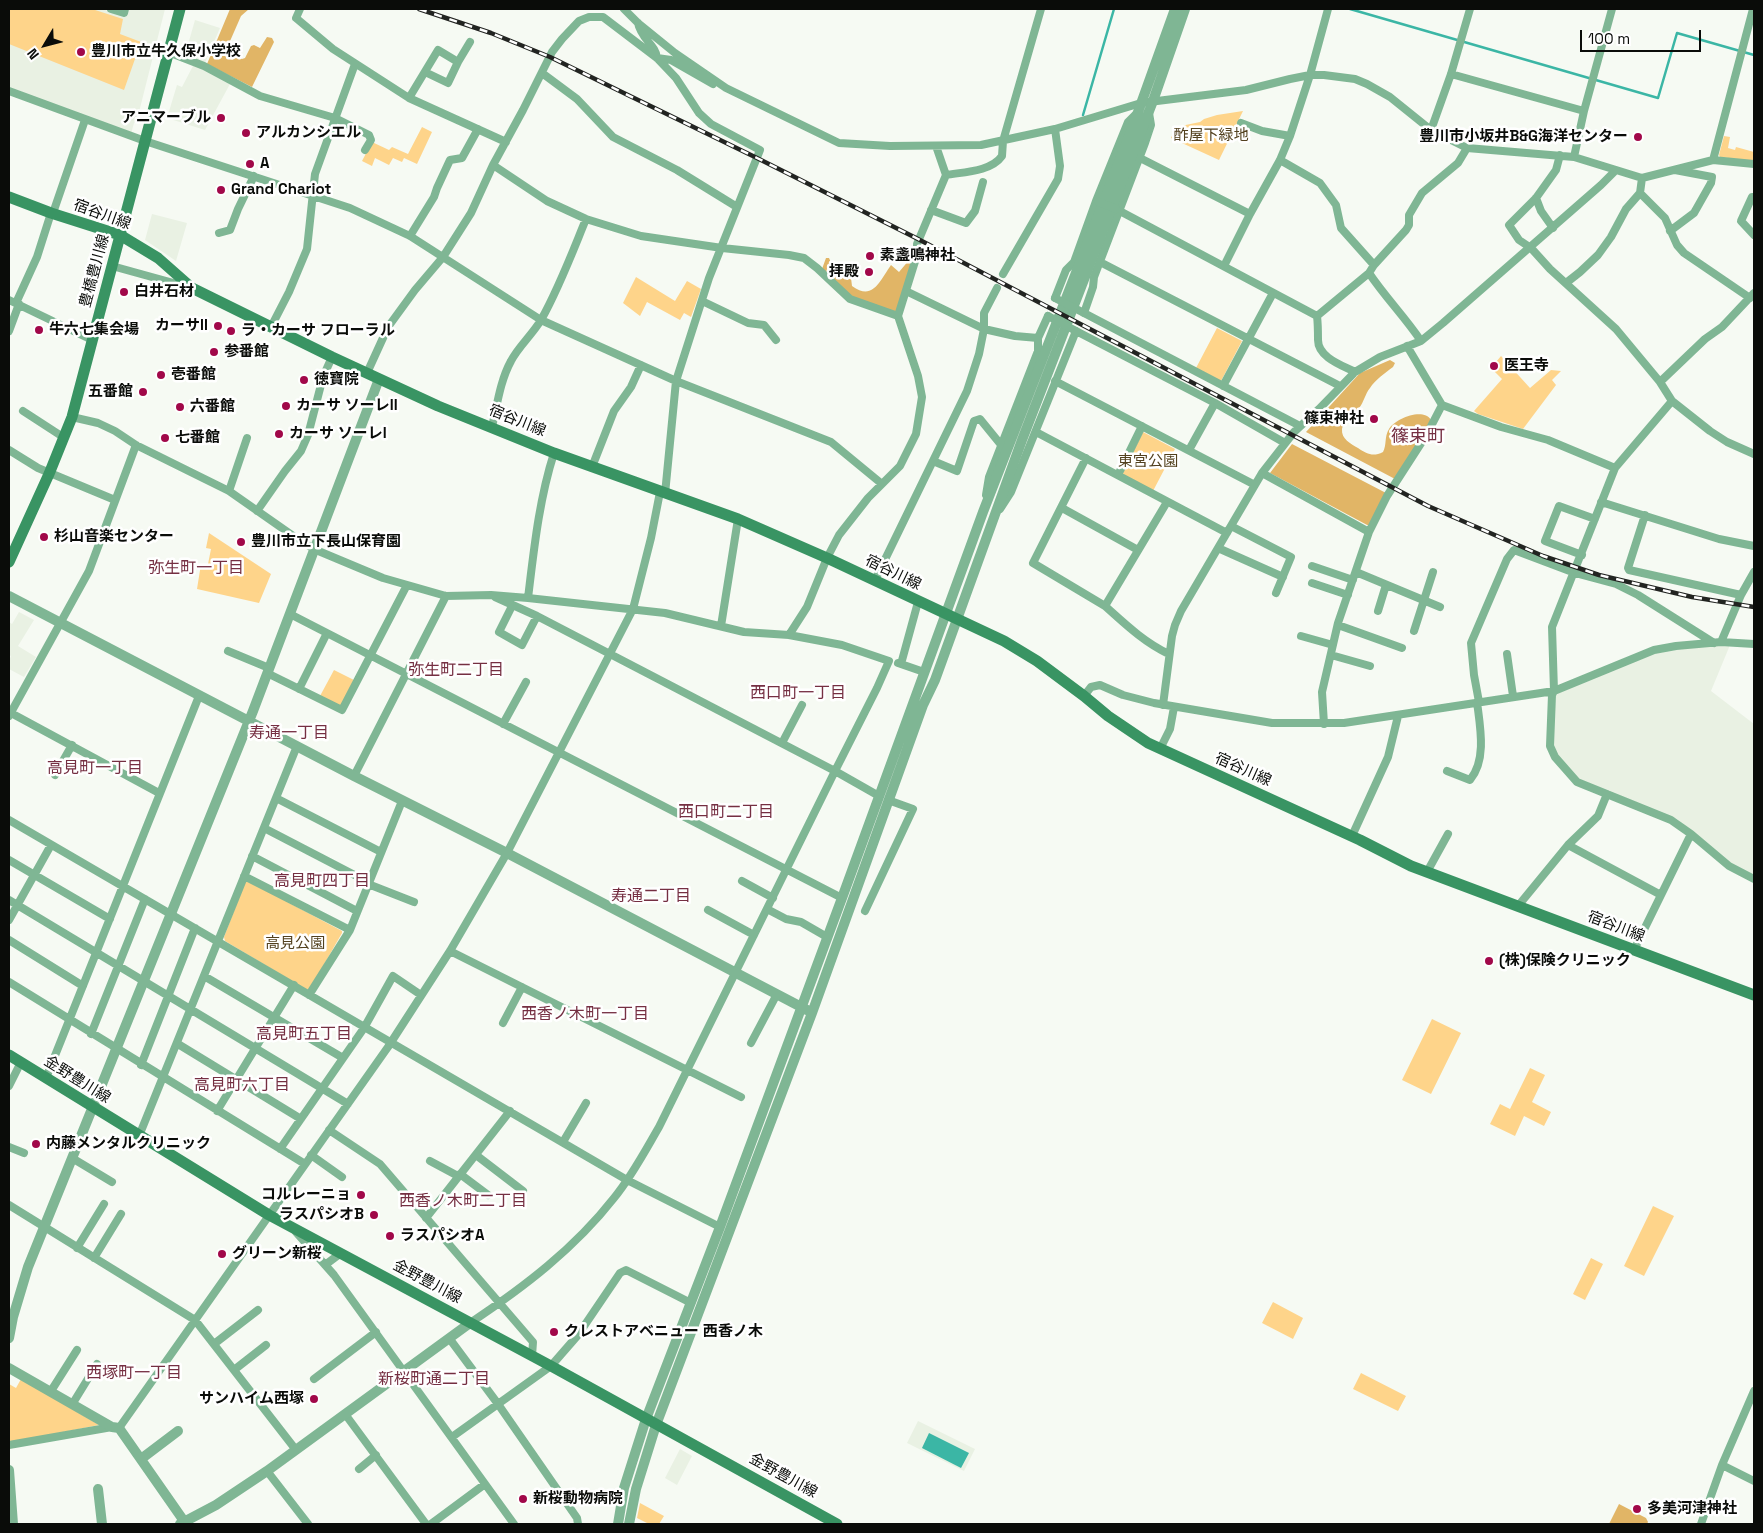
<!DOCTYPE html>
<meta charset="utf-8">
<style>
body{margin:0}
#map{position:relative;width:1763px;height:1533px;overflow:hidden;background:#f6faf3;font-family:"Space Grotesk",sans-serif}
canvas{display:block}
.frame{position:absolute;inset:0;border:10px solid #0a0c09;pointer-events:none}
.north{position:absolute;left:20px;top:20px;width:50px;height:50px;-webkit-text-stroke:4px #fff;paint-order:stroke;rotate:233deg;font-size:14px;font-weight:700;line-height:20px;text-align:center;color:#0a0c09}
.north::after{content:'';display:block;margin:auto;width:18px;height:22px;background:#0a0c09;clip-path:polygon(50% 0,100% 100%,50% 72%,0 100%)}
.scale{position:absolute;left:1580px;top:30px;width:121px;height:22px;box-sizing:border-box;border:2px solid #0a0c09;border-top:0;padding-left:6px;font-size:15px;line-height:18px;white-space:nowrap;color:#0a0c09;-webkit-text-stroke:4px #fff;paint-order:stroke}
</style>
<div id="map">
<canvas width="1763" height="1533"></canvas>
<div class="frame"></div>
<div class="north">N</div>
<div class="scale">100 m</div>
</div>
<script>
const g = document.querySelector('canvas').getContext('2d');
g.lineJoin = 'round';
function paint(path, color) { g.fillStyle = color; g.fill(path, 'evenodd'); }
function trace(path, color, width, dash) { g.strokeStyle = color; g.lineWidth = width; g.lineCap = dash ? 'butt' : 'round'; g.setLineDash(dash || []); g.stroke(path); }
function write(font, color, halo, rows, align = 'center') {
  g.font = font + ' "Space Grotesk","Noto Sans JP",sans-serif'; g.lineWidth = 5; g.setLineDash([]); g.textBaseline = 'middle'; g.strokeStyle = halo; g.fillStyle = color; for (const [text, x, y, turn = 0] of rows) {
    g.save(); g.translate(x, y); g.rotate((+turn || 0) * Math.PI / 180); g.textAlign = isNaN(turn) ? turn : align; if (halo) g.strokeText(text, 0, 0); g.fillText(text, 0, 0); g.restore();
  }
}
paint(new Path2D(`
 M9,9h93l23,7 4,-7h36l-28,111 -3,3 -3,11 -122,-47z
 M195,20l25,8 -15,35 -20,-8z
 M194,64l36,20 -25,46 -38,-12 10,-33 5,2z
 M152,214l35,9 -11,38 -31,-21z
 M19,612l15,8 -16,26 18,11 -12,20 -15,-8v-8l2,-5 -2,-1v-33l3,2z
 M1730,645l-19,46 43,33v152l-24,-12 -53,-45 -99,-39 -21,-24 -5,-10 4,-53 100,-40 22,-5z
 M918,1421l57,28 -11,22 -57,-28z
 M680,1449l12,7 -15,29 -12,-7z`), '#e9f1e3');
paint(new Path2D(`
 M9,9h83l31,10 -3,15 21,8 -17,48 -115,-46z
 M1243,111l-24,49 -48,-22 5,-11 24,-5 4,-3 13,-4z
 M422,127l10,5 -15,32 -13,-6 -2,4 -9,-4 -4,7 -14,-7 -3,8 -10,-5 10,-19 17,8 3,-3 16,7z
 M1724,136l6,1 -2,11 7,2 1,-3 18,5v9l-34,-4 -1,-2z
 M636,277l39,24 12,-20 14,8 -10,28 -7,-4 -4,7 -33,-18 -7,14 -17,-13z
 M1217,328l25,13 -21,40 -25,-13z
 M1501,356l29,32 21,-18 10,1 -9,9 4,5 -33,44 -45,-15 -4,-3 28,-32 -11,-11z
 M1143,432l32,17 -22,42 -31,-16z
 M209,533l62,41 -12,29 -62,-14 4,-25h7l3,-15 -5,-1z
 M334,670l20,10 -13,27 -21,-11z
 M248,881l94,50v2l-32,56 -3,1 -82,-49 -1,-4 21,-55z
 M1432,1019l29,14 -30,61 -29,-14z
 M1530,1068l15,7 -13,27 19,10 -7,14 -20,-10 -9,20 -25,-12 10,-20 10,5z
 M1653,1206l21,10 -30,60 -20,-10z
 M1591,1258l12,6 -18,36 -12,-6z
 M1273,1302l30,16 -10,21 -31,-16z
 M1361,1373l45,23 -8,15 -45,-22z
 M21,1379l78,46 -87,17 -3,-2v-56l7,4z
 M640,1503l24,13 -5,8h-10l-12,-6z`), '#fed48a');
paint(new Path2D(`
 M230,9h19l-8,7 -14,32 1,4 14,7 3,-1 6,-12 3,-1 6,3 7,-11 5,1 2,4 -22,45 -45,-23z
 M916,249l-20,63 -45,-16 -29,-27 4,-11h3l3,7 11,4 7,-4 6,5 -5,8 1,8c21,15 27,-4 39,-21l8,7 11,-13z
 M1390,360l5,3 -2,4c-8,6 -18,13 -23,21 -5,6 -6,14 -11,20 -5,7 -16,12 -17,21 -1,10 9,15 16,19 9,6 15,9 25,4 4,-7 1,-15 6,-23 6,-10 34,-22 42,-9l-5,12 -31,47 -89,-47 54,-59z
 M1292,444l94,49 -17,33 -99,-53z
 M1619,1504l27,14 2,4 -1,2h-38z`), '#e1b566');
paint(new Path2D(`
 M929,1433l40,20 -8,15 -39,-20z`), '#3bb6a5');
trace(new Path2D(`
 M1350,9l308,89 19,-65 77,22
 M1083,115l31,-106`), '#3bb6a5', 2.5);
trace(new Path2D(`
 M111,9l13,4 1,-4
 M300,9l-4,9 37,31 76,49 97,44
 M624,9l14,14 37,30 51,35 113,55 51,3 91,-1 74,-16 86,-26 105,-13 44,-11 20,-4h14l31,4 12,5 23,13 41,33 36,18 107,9 68,21 71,-18 41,4
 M168,52l36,14 56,30 75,22 34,17 2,5 -6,10
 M657,58l19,20 23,35 12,11 49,26 -51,128 -33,103 -11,113
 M657,58l14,2 42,24
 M425,72l23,11 10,-21
 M542,73l35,26 36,38 64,33 60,37
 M1451,74l133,37
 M9,91l136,50 205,67 60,28 131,84 135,61 155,61 51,42
 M409,98l29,-48 20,12 12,-20
 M1149,113l2,12 -6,18 -51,134 -1,10 -9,26 216,113
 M1241,123l21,8 28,5
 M1431,130l20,-56 19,-65
 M936,146l10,29
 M1560,155l-4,15 -20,28 -27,27 10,15 12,8 19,21 66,60 44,53 12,19 38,30 17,11 27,12
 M1574,157l10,-46 28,-102
 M1140,158l110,56
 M1280,160l40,23 16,22 5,23 33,37
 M1713,160l40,-151
 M493,165l54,36 39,18 55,17 81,12 67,7 15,3 13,10 33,31 48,17
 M1642,178l-2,15 25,25 12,27 7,8 66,45
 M1754,197h-2l-11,24 13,14
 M1536,198l5,13 12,17
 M1116,209l201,107
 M931,210l35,13 9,-12 8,-29
 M53,213l32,-93
 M1670,231l24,-18 17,-30 1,-6 -37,-7
 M219,233l11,-3 8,-21 16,-33
 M410,236l24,-39 3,-9 13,-28 12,-2 16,-29
 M1100,262l240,124
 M112,266l76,21
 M1224,266l26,-52 30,-54 10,-24 20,-61 18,-66
 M1369,273c16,24 36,44 52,68
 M1003,274l55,-95 2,-13 -5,-37
 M1566,283l14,-11 18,-17 13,-18 15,-28 14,-16
 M906,291l78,38 31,7 23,2
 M1055,298l11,-28 8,-8 22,-61 32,-79 8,-8
 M9,300l83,40
 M702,301l46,22 16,2 12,15
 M16,303l21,-46 14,-44
 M1317,316l52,-43 5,-8 32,-35 3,-5v-10l13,-22 36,-30 9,-15
 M1317,316c1,8 1,15 1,24 0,17 23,25 37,32
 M271,327l18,-35 18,-43 8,-75 40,-110
 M9,331l10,-27
 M1407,346l35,59 59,22 47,13 67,28
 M367,373l21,-46 27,-37 28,-33 28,-44 22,-48 30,-55 29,-58 10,-13 17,-18 10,-4h14l54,41c-1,-13 -16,-19 -19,-35
 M1055,381l200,104
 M1660,382l45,-43 17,-12 32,-34
 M1223,386l50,-93
 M1672,401l-57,67 -63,159 2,64 -2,4 -2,51 5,11 22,25 94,38 20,14
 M23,411l40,26
 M72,417l26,6 17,8 21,14 93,46 70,49 17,10 67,28 63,18 45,-1 37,3 137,15 79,19 45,3 53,10 47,16 -12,27 -42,83 -176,356c-14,24 -27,49 -45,71 -40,51 -90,89 -144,125
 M492,427c5,-21 8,-46 19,-66 7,-14 21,-26 30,-41 18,-32 31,-67 45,-101
 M1036,432l191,101
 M9,450l29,18 77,32
 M1189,450l26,-47 70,40
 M1086,458l-53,105 72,43 62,-104
 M933,461l24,10 17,-50 6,-2 22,27
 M592,467l22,-56 17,-24 10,-22
 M1262,473l107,59
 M1118,475l24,-49
 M229,491l18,-53
 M986,495l3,-18 49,-126v-13l10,-22
 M1601,502l118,37 35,7
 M1062,508l76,42
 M1000,509l11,-17 65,-161 139,72
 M257,511l28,-40 16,-20 7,-16 15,-58 9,-20
 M1645,515l-17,53 1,2 112,25
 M1231,526l60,31 -15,36
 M1218,548l65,29
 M1582,555l-37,-14 14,-35 36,13
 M1312,566l41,14
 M1356,572l84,35
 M875,580l92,-189 12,-37 5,-25v-16l13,-25
 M1312,583l36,12
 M495,597l42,19 298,155 44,25
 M528,598c6,-49 11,-98 26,-145
 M512,606l-13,26 23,13 15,-29
 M1105,606c20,18 40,37 64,48
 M1378,611l8,-26
 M290,614l552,284
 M1338,625l64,23
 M721,626l17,-107
 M1414,631l19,-59
 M789,635l18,-28 20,-49 12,-23 29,-37 32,-32 16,-32 6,-37 -4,-21 -20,-60 19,-61v-11l29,-69c16,-3 45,-3 56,-19l1,-15 38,-132
 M1301,636l32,9
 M1721,642l20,-47 13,-23
 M228,651l41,17
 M1507,654l6,42
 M1331,655l39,11
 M898,663l26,9
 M901,664l17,-62
 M267,673l75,37 65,-125
 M299,689l28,-56
 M1084,696l7,-9 9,-2 23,10 31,8 118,20h72l210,-32 100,-41 22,-4 45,-4 33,2
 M1479,702l-5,-27 -3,-32 36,-84 7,-9 61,23 41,11 22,11 76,48
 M1163,705l9,-69 3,-11 6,-14 81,-138 32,-41 25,-23 36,-37 25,-15 41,-16 22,-18 158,-138 14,-14
 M11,713l148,80
 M9,716l80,-145 47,-126
 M503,724l23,-42
 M1324,724l-2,-32 16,-69 31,-91 18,-36 40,-62 15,-29
 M782,743l20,-38
 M1160,749l10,-20 4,-22
 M1447,771l23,9c17,-20 10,-54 7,-78
 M55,775l17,-30
 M354,776l92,-180
 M276,798l105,54
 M9,820l618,360 93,47
 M264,828l104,54
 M1352,836l36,-79 10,-41
 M1568,845l93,50
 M252,856l105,55
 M9,860l101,59
 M1427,872l21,-38
 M244,876l106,54
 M742,881l31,17
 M368,884l46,18
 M9,900l339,204
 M1518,906l50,-61 30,-29 9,-22
 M767,909l19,10 15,3 26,15
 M708,910l46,25
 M865,911l48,-102 -25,-9
 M9,920l42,-75
 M9,940l74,46
 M1634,950l57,-116 38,32 25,13
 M450,951l291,146
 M204,976l139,82
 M9,982l296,182
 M309,995l41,-65 52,-129
 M503,1023l19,-36
 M91,1034l54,-135
 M751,1043l26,-49
 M178,1044l123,75
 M141,1065l54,-137
 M46,1078l153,-382
 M9,1086l12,-24
 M217,1111l77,-126
 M329,1130l51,34 153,178 -1,14
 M139,1136l158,-390
 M563,1142l23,-39
 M9,1147l15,6
 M280,1149l84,-121 29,-52 28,19
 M311,1155l31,22
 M476,1155l47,36
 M72,1158l40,24
 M430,1161l28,15
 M460,1174l28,21
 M9,1205l186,115 101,130
 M426,1218l84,-107
 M296,1232l38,43 180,249
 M77,1248l27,-44
 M94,1258l27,-44
 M325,1265l16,-12
 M449,1338l49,66 79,114 1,6
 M214,1344l44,-34
 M234,1370l32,-25
 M314,1379l62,-47
 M51,1391l26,-41
 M73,1403l24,-39
 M345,1414l81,110
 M119,1428l269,-381 62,-96 57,-98 126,-244 18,-71 9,-46
 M452,1437l99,-71 27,-31 42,-62 6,-3 65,33
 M9,1445l103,-18
 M1722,1465l32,16
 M359,1469l17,-14
 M267,1471l41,53
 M431,1524l54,-40
 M1701,1524l21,-59 32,-74`), '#7fb694', 8);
trace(new Path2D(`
 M9,596l345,180 153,77 300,157
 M9,1338l4,-21 15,-50 225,-556 126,-332
 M9,1368l103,59 7,1 67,96
 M141,1459l37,-28
 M9,1470l4,54
 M98,1489l4,35
 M180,1524l36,-19 51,-34 203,-148
 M618,1524l6,-36 22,-69 74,-192 122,-329 141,-386 150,-386 42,-117
 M629,1524l7,-35 20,-64 156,-412 111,-308 12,-25 87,-240 131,-339 32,-92`), '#7fb694', 10);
trace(new Path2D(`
 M9,197l42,16 69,22 38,23 34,30 140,69 106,49 116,47 184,66 89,39 177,83 33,20 47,35 24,20 40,27 212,97 51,26 343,129
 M9,562l40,-88 23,-57 108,-408
 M9,1055l260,160 282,151 286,158`), '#399463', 11);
const rail = new Path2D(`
 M419,9l72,24 59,24 207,101 161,81 510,267 115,50 56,19 93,22 62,10`);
trace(rail, '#222421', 4.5);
trace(rail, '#fff', 2.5, [8]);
trace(new Path2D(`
 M1099,202l17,7
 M1055,298l29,15
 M1048,316l28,15`), '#7fb694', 8);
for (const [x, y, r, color] of [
 [81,52,5,"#a10849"],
 [221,118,5,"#a10849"],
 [246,133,5,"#a10849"],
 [1638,137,5,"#a10849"],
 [250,164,5,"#a10849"],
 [221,190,5,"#a10849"],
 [870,256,5,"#a10849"],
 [869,272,5,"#a10849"],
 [124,292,5,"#a10849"],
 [218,326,5,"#a10849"],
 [39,330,5,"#a10849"],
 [231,331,5,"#a10849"],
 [214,352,5,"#a10849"],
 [1494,366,5,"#a10849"],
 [161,375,5,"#a10849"],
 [304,380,5,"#a10849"],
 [143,392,5,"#a10849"],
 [286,406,5,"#a10849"],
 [180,407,5,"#a10849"],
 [1374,419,5,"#a10849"],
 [279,434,5,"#a10849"],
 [165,438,5,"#a10849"],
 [44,537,5,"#a10849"],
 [241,542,5,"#a10849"],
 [1489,961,5,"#a10849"],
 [36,1144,5,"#a10849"],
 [361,1195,5,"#a10849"],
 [374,1215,5,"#a10849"],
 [390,1236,5,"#a10849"],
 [222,1254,5,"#a10849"],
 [554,1332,5,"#a10849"],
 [314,1399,5,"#a10849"],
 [523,1499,5,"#a10849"],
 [1637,1509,5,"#a10849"]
]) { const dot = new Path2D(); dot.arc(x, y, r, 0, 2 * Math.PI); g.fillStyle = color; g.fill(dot); trace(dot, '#fff', 2); }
write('bold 15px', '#0a0c09', '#fff', [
 ["豊川市立牛久保小学校",91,52],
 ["アニマーブル",211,118,"right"],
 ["アルカンシエル",256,133],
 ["豊川市小坂井B&G海洋センター",1628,137,"right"],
 ["A",260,164],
 ["Grand Chariot",231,190],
 ["素盞鳴神社",880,256],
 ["拝殿",859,272,"right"],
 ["白井石材",134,292],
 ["カーサII",208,326,"right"],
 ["牛六七集会場",49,330],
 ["ラ・カーサ フローラル",241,331],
 ["参番館",224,352],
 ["医王寺",1504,366],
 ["壱番館",171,375],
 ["徳寶院",314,380],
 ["五番館",133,392,"right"],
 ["カーサ ソーレII",296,406],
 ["六番館",190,407],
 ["篠束神社",1364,419,"right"],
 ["カーサ ソーレI",289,434],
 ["七番館",175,438],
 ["杉山音楽センター",54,537],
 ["豊川市立下長山保育園",251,542],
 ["(株)保険クリニック",1499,961],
 ["内藤メンタルクリニック",46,1144],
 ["コルレーニョ",351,1195,"right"],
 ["ラスパシオB",364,1215,"right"],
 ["ラスパシオA",400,1236],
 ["グリーン新桜",232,1254],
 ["クレストアベニュー 西香ノ木",564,1332],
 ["サンハイム西塚",304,1399,"right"],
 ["新桜動物病院",533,1499],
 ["多美河津神社",1647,1509]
], 'left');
write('15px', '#53411f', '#fff', [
 ["酢屋下緑地",1211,136],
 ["東宮公園",1148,462],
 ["高見公園",295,944]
]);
write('15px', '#0a0c09', '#fff', [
 ["宿谷川線",102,215,20],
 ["豊橋豊川線",95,271,-75],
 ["宿谷川線",517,421,22],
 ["宿谷川線",893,573,26],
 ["宿谷川線",1243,770,24],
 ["宿谷川線",1616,927,21],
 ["金野豊川線",77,1080,32],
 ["金野豊川線",427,1282,28],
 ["金野豊川線",783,1476,29]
]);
write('16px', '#752f42', '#fff', [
 ["弥生町一丁目",196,569],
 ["弥生町二丁目",456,671],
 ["西口町一丁目",798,694],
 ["寿通一丁目",289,734],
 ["高見町一丁目",95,769],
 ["西口町二丁目",726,813],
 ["高見町四丁目",322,882],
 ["寿通二丁目",651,897],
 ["西香ノ木町一丁目",585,1015],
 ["高見町五丁目",304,1035],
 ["高見町六丁目",242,1086],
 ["西香ノ木町二丁目",463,1202],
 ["西塚町一丁目",134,1374],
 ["新桜町通二丁目",434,1380]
]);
write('18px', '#752f42', '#fff', [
 ["篠束町",1418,437]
]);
</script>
